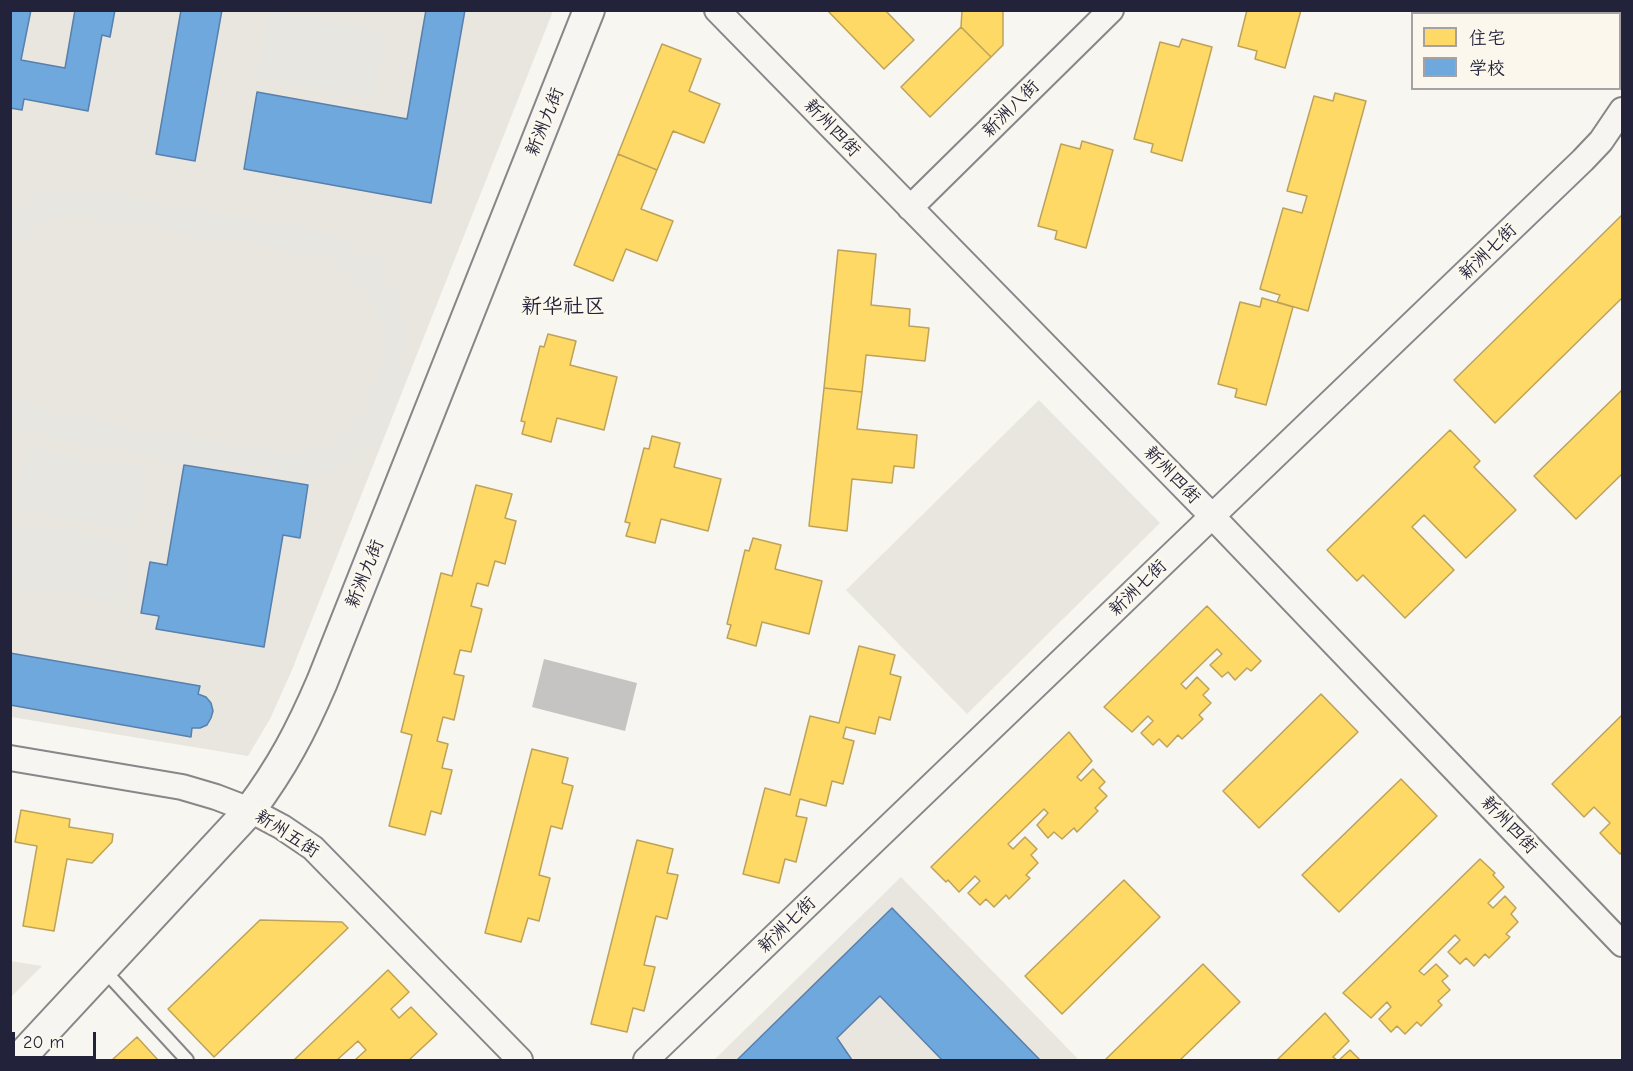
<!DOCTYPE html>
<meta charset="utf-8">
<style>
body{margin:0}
#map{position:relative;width:1633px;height:1071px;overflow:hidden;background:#f8f6f0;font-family:"Comic Neue","LXGW WenKai TC",sans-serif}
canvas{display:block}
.frame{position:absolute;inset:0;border:12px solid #22223b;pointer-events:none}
.legend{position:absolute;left:1411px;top:12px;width:210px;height:78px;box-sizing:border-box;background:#fbf7ec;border:2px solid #a4a2a5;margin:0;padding:8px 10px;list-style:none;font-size:18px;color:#22223b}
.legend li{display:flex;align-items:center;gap:12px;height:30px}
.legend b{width:30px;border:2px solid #a4a2a5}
.scale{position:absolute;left:12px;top:1032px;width:84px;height:27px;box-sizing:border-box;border:3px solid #22223b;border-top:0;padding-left:8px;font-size:18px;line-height:21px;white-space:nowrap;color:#22223b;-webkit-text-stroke:4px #fbf7ec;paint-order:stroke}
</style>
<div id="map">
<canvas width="1633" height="1071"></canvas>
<div class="frame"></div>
<ul class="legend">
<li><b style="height:16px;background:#ffd966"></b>住宅</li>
<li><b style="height:16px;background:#6fa8dc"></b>学校</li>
</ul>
<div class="scale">20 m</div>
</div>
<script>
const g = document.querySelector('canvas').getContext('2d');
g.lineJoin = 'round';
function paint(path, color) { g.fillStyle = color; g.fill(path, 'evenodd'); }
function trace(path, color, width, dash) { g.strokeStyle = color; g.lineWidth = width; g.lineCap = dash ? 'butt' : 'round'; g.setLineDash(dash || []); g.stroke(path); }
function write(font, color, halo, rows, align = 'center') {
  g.font = font + ' "Comic Neue","LXGW WenKai TC",sans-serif'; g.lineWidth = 6; g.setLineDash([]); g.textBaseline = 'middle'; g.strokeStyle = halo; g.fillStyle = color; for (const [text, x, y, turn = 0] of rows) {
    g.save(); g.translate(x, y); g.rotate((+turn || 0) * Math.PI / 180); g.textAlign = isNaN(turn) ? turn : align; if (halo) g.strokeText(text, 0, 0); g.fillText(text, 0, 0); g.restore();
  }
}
paint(new Path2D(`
 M10,11h543l-261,659 -22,49 -22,37 -237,-39z
 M1039,400l121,123 -193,191 -121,-124z
 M901,877l178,183h-365z
 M11,961l31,5 -31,31 -1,-36z`), '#e9e6e0');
paint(new Path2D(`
 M269,11l117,19 -13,69 -116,-21z
 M68,189l23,2 228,40c31,9 60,25 75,55 21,41 13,111 -14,149 -13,18 -36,35 -59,41 -14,4 -30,3 -45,2l-228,-40 -22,-6 -15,-9v-32c13,11 25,17 42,22l226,40c25,2 48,-2 68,-20 37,-32 46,-114 14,-151 -13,-15 -29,-22 -48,-27l-225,-39c-31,-2 -57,5 -77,30v-35c18,-13 35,-18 57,-22z
 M26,449l118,19 -10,62 -118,-19z
 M14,523l119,20 -11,61 -111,-18v-42z`), '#e8e6e0');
paint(new Path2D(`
 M544,659l93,24 -12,48 -93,-24z`), '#c6c4c3');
const homes = new Path2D(`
 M827,10h58l29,30 -30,29z
 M962,10h41v35l-12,12 -30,-30z
 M1247,10h54l-16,58 -30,-9 2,-8 -19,-5z
 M961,27l30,30 -61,60 -29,-30z
 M1182,39l30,8 -30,114 -31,-9 2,-8 -19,-5 26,-97 19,5z
 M662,44l39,15 -12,32 31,13 -16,39 -31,-12 -16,39 -39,-16z
 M1335,93l31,8 -58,210 -31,-9 3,-7 -20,-6 23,-81 19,5 5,-17 -20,-5 27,-95 19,5z
 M1082,141l31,9 -27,98 -31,-9 2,-8 -19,-5 23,-82 19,5z
 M618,154l39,16 -16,39 32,12 -16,40 -31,-12 -13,32 -39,-16z
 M1622,215v83l-127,125 -41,-43z
 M838,250l38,4 -5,51 39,4 -1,17 20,2 -4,33 -59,-6 -4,37 -38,-4z
 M1262,298l31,9 -27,98 -31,-8 2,-8 -19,-5 22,-82 20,5z
 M548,334l28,7 -6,24 47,12 -13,53 -47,-12 -6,24 -29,-8 3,-12 -4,-1 19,-75 4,1z
 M824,388l38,4 -5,37 60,6 -3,33 -20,-2 -2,17 -40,-4 -5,52 -38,-5z
 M1622,390v84l-46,45 -42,-43z
 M1450,430l30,31 -6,6 42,43 -50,48 -42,-43 -12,12 42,43 -49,48 -42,-43 -6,6 -30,-31z
 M652,436l28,7 -6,24 47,12 -13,52 -47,-12 -6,24 -29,-7 4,-13 -5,-1 19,-74 5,1z
 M476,485l36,9 -7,24 11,3 -11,43 -10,-3 -7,25 -11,-3 -6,23 11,3 -11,43 -11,-2 -6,24 10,2 -10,44 -11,-3 -6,24 11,3 -6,24 10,2 -11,44 -10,-3 -6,24 -36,-9 23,-91 -11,-3 40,-159 11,3z
 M753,538l28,7 -6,24 47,12 -13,53 -47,-12 -6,24 -29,-8 4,-13 -4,-1 18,-74 4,1z
 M1207,606l54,55 -10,10 -4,-3 -12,12 -7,-8 -6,5 -12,-12 12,-11 -5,-5 -36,35 5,5 11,-12 12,12 -6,6 8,8 -12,12 4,4 -21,20 -4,-4 -11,12 -8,-8 -6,6 -12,-12 12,-12 -5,-5 -16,16 -28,-25z
 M859,646l36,9 -5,19 11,3 -11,43 -11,-3 -4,17 -29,-7 -3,11 11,3 -11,43 -11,-3 -6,25 -26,-7 -4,17 11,2 -11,44 -11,-3 -6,24 -36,-9 22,-86 25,7 20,-79 29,7z
 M1321,694l37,38 -99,96 -36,-37z
 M1622,715v137l-2,2 -20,-21 10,-10 -16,-16 -10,10 -32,-33z
 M1069,732l23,29 -15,16 4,4 12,-12 12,13 -6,6 8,8 -12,12 3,3 -21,21 -3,-4 -12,11 -8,-7 -6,6 -11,-13 11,-12 -4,-4 -36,35 5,5 12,-12 12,12 -6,6 7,8 -12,12 4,3 -21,21 -3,-4 -12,12 -8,-8 -6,6 -12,-12 12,-12 -5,-5 -16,16 -11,-12 -2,2 -15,-15z
 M532,749l36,9 -6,25 11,3 -11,43 -11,-3 -12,49 11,3 -11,43 -11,-3 -7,24 -36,-9z
 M1401,779l36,37 -98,96 -37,-37z
 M21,810l49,9 -1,8 44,7 -1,8 -20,21 -25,-4 -13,72 -31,-5 14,-80 -22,-4z
 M637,840l36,9 -6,24 11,2 -11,44 -11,-3 -12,49 11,2 -11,44 -11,-3 -6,24 -36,-8z
 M1480,859l15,14 -2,2 11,12 -16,16 5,5 12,-12 11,12 -5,6 7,8 -12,12 4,3 -21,21 -4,-4 -11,12 -8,-8 -6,6 -12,-12 12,-12 -5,-5 -36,36 5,4 12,-11 12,12 -6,5 8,9 -12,11 4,4 -21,21 -4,-4 -12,12 -8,-8 -6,6 -12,-13 12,-12 -4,-5 -16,16 -28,-25z
 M1124,880l36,37 -98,97 -37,-38z
 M260,920l82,2 6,6 -134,129 -46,-48z
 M1203,964l37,38 -60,58h-75z
 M388,970l21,22 -18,17 8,9 12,-11 26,27 -28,26h-54l11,-10 -8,-9 -21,19h-43z
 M1325,1013l24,28 -16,16 4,3h-60z
 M137,1037l21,23h-46z
 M1350,1050l10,10h-21z`);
paint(homes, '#ffd966');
trace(homes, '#bda259', 1.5);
const schools = new Path2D(`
 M10,10h21l-10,50 44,8 10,-58h40l-5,27 -8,-2 -14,76 -64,-12 -2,11 -12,-2z
 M181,10h41l-27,151 -39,-7z
 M426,10h39l-34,193 -187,-34 13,-77 150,27z
 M184,465l124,20 -8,53 -17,-3 -19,112 -108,-18 3,-13 -18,-3 9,-51 17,3z
 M10,653l190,33 -2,8 8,3 5,6 2,8 -2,7 -4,7 -7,3h-8l-1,9 -181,-32z
 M892,908l148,152h-98l-62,-64 -43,42 15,22h-115z`);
paint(schools, '#6fa8dc');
trace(schools, '#5880ac', 1.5);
const service = new Path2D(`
 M103,969l84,91`);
const minor = new Path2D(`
 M717,10l496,507 409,427
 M910,208l201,-198
 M10,758l172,29 34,10 34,13 32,17 31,21 207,212
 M646,1060l937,-900 18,-19 21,-31`);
const tertiary = new Path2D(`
 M18,1060l232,-250c32,-43 51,-79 72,-128l267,-672`);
trace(service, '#878688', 16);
trace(minor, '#878688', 28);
trace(tertiary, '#878688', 34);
trace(service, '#f6f5f1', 12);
trace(minor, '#f6f5f1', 24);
trace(tertiary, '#f6f5f1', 30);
write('18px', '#22223b', '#fbf7ec', [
 ["新洲八街",1011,109,-45],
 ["新洲九街",545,122,-68],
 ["新州四街",832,128,46],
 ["新洲七街",1488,252,-44],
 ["新州四街",1172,475,46],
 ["新洲九街",365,574,-68],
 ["新洲七街",1138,588,-44],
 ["新州四街",1509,825,46],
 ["新州五街",287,834,33],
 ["新洲七街",787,925,-44]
]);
write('21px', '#22223b', '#fbf7ec', [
 ["新华社区",563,307]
]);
</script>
